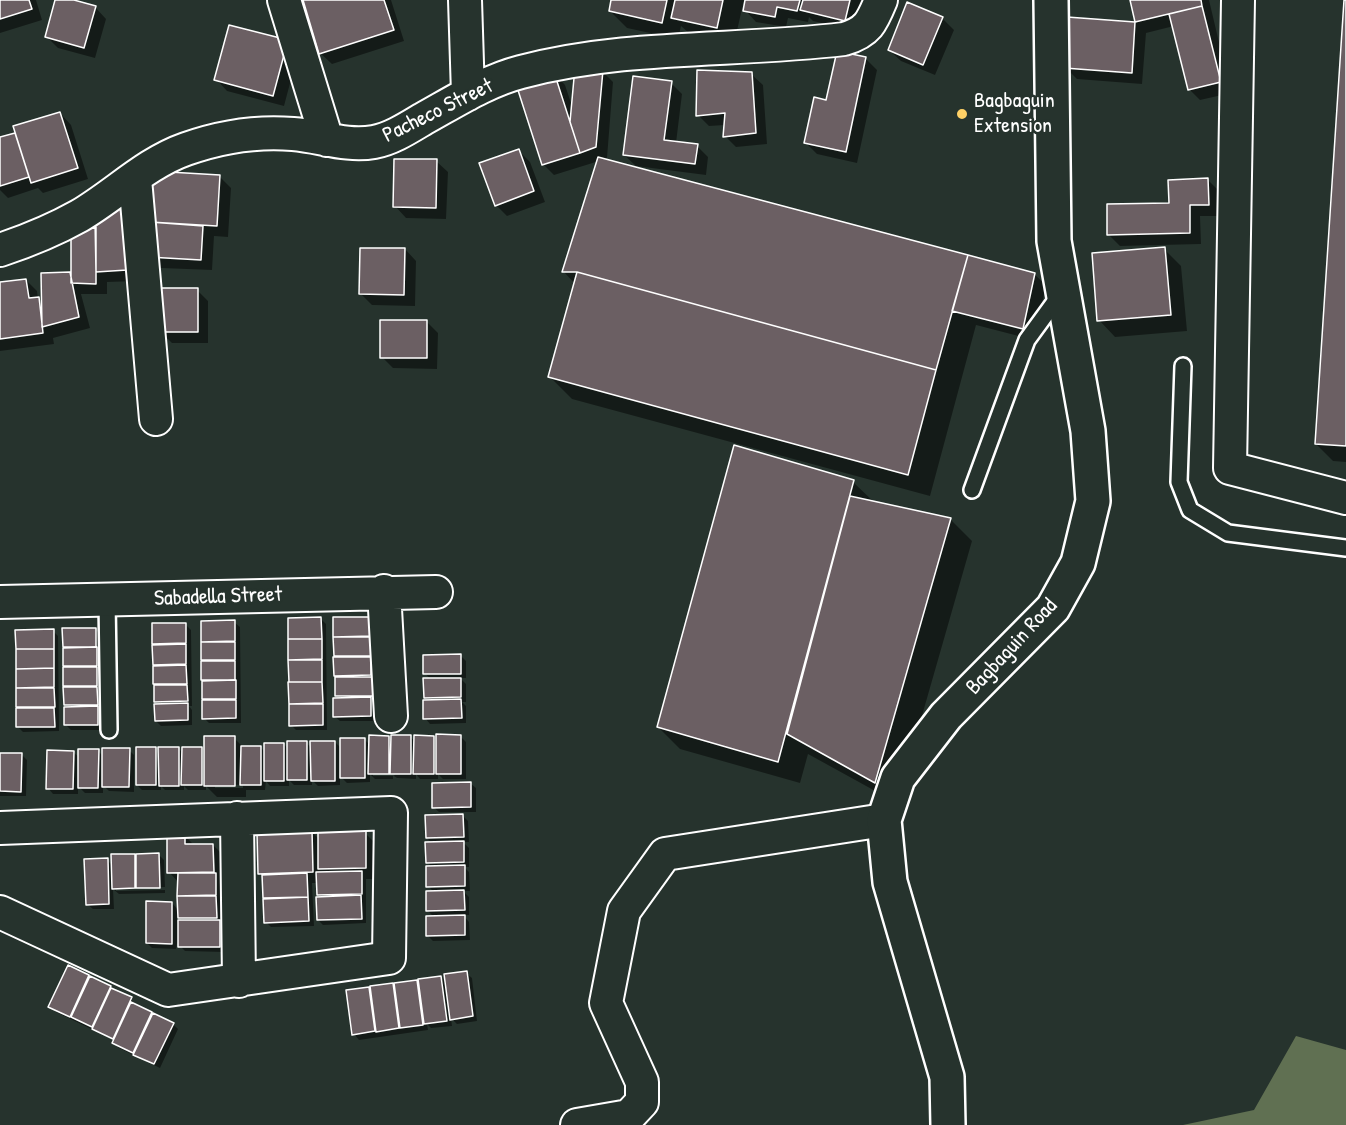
<!DOCTYPE html>
<style>
body{margin:0}
canvas{display:block;background:#26332d}
</style>
<canvas width="1346" height="1125"></canvas>
<script>
const g = document.querySelector('canvas').getContext('2d');
g.lineJoin = 'round';
function paint(path, color) { g.fillStyle = color; g.fill(path, 'evenodd'); }
function trace(path, color, width, dash) { g.strokeStyle = color; g.lineWidth = width; g.lineCap = dash ? 'butt' : 'round'; g.setLineDash(dash || []); g.stroke(path); }
function write(font, color, halo, rows, align = 'center') {
  g.font = font + ' "Patrick Hand",sans-serif'; g.lineWidth = 5; g.setLineDash([]); g.textBaseline = 'middle'; g.strokeStyle = halo; g.fillStyle = color; for (const [text, x, y, turn = 0] of rows) {
    g.save(); g.translate(x, y); g.rotate((+turn || 0) * Math.PI / 180); g.textAlign = isNaN(turn) ? turn : align; if (halo) g.strokeText(text, 0, 0); g.fillText(text, 0, 0); g.restore();
  }
}
paint(new Path2D(`
 M1296,1036l50,14v75h-163l71,-15z`), '#607052');
paint(new Path2D(`
 M0,0h36l6,20 -42,13z
 M57,0h11l27,7 11,12 -11,39 -37,-10 -12,-12z
 M308,0h83l13,41 -72,23 -12,-11z
 M613,0h131l-10,44 -44,-10 -9,-8 -3,13 -51,-11 -17,-17z
 M747,0h117l-8,31 -43,-10 -4,-4 -1,5 -20,-4 -2,9 -30,-5 -11,-12z
 M1132,0h77l22,93 -31,7 -11,-11 -15,-63 -28,7 -4,51 -65,-5 -12,-12 3,-48 69,4z
 M1346,0v462l-13,-1 -17,-17z
 M908,4l34,14 12,12 -19,45 -34,-14 -12,-11z
 M230,26l68,27 -14,53 -57,-15 -11,-12z
 M866,59l11,11 -20,93 -40,-9 -12,-12 22,-40z
 M602,71l11,11 -6,76 -5,2 432,114 12,11 -12,55 -58,-15 -46,171 -358,-97 -22,-22 25,-93 -11,-12 35,-111 -45,14 -11,-11 11,-91 11,12 8,24z
 M751,74l12,11 4,59 -31,3 -11,-11v-11l-16,1 -11,-11z
 M671,83l11,11 -6,49 21,3 11,11 -2,18 -70,-9 -12,-11z
 M60,113l11,12 17,54 -45,14 -5,-5 -30,10 -8,-8v-51z
 M519,151l11,11 15,40 -38,14 -11,-11z
 M436,161l12,11 -2,47 -40,-1 -11,-12z
 M154,173l65,3 12,12 -3,49 -14,-1 -2,34 -51,-2 -11,-12z
 M1208,180l11,11 1,25h-20l1,28 -81,2 -11,-11 61,-31z
 M97,228l41,53 -31,1v12h-26l9,34 -37,10 1,6 -54,7v-67l26,-4 11,11 1,8 5,5v-30l29,-1z
 M405,249l11,12 -1,45 -43,-1 -11,-11z
 M1164,249l17,17 6,65 -72,6 -16,-17z
 M197,290l11,11v42h-36l-12,-12z
 M426,321l12,12 -1,36 -44,-1 -11,-11z
 M853,482l21,20 76,17 22,22 -75,262 -89,-49 -8,29 -120,-34 -22,-22z
 M289,619h32l5,5 1,106h-31l-5,-5z
 M334,619h37l7,82h-6l4,3v17h-36l-6,-5 6,-17 -4,-3z
 M234,622l6,5 1,96h-32l-5,-5 -2,-95z
 M185,624l6,6 1,76h-3l3,4v15l-31,1 -5,-5 3,-16 -3,-3 -2,-56h3l-3,-3z
 M95,629l6,6 2,75h-4l3,3 1,17h-32l-6,-6 4,-16 -4,-3 -1,-75z
 M17,631h36l5,5 1,95 -36,1 -5,-5z
 M461,656l5,5v17h-6l6,6v18h-4l4,4v17l-36,1 -5,-6 4,-17 -4,-4 6,-17 -6,-7z
 M460,736l6,6v37h-23l-5,-5v5h-18l-4,-5v5l-19,-1 -3,-2 2,-3h-23v3h20v3h-18l-5,-5v8l-23,1 -7,-7v9l-22,1 -6,-6v5h-18l-5,-5v6h-19l-4,-5 -1,9h-19v7h-29l-11,-11v4h-18l-4,-4v4h-19l-4,-4v4h-19l-5,-5 19,-37 4,4 18,-4 5,5 18,-5 5,4 28,-14 10,10h17l4,4 19,-8 4,5 18,-6 6,5 23,-6 7,7 23,-9 5,5 18,-8 4,4 18,-4 5,4 18,-4 4,4zM215,784l28,1v3h-28z
 M129,750l5,5v37l-25,-1 -6,-6v8h-18l-7,-7v8h-25l-5,-6 25,-36 7,6 18,-7 6,6z
 M0,754h21l6,6 -1,36h-26z
 M470,783l6,5v24h-37l-6,-5z
 M462,815l6,6 1,21h-6l6,6v19h-5l5,5 1,19h-7l6,6v18h-6l6,7 1,18 -37,1 -5,-5 6,-19 -6,-6 6,-19 -6,-6 5,-18 -6,-6 6,-18 -6,-6z
 M312,832l7,7 46,-6 11,11 1,35h-11v44l-43,2 -5,-5 4,-22 -4,-3v-12h-6l2,43 -43,1 -5,-5 -2,-44 -5,-5z
 M185,836l9,9h19l11,11 -3,68 3,3v25l-39,-1 -8,-8 -1,6 -24,-1 -5,-5 25,-40 7,8v-28l-10,-11zM177,915l6,7h-6z
 M159,855l5,5 1,27 -49,1v3l49,-1v3l-46,1 -6,-5 1,20h-21l-6,-5 20,-44 6,6 -1,-10z
 M69,967l62,32 5,7 37,18 5,5 -18,39 -41,-20 -6,-5 1,-3 -58,-28 -6,-6z
 M466,973l6,5 5,43 -20,3 -6,-6 1,8 -21,2 -4,-4 1,6 -69,10 -5,-6 -6,-43 69,-10 4,4 19,-8 6,6z`), '#0007');
const building = new Path2D(`
 M0,0h29l3,9 -32,10z
 M55,0h19l22,6 -12,42 -39,-11z
 M303,0h81l10,30 -75,24z
 M611,0h56l-5,23 -53,-12z
 M675,0h48l-6,28 -46,-10z
 M745,0h55l-3,11 -20,-4 -2,10 -32,-6z
 M803,0h47l-5,21 -45,-11z
 M1130,0h71l1,6 -67,16z
 M1344,0h2v446l-31,-2z
 M907,2l36,15 -20,48 -35,-15z
 M1202,6l19,76 -33,8 -19,-76z
 M1067,17l68,5 -3,51 -68,-5z
 M229,25l59,15 -15,56 -59,-16z
 M837,51l29,6 -20,95 -42,-9 10,-46 12,3z
 M575,67l28,3 -7,77 -16,6 -10,-31z
 M697,70l55,2 4,61 -33,4 2,-24 -29,3z
 M554,72l26,81 -38,12 -26,-81z
 M633,76l39,5 -8,59 34,4 -3,20 -72,-9z
 M60,112l18,56 -47,15 -18,-57z
 M15,133l14,44 -29,9v-49z
 M519,149l15,42 -39,15 -16,-43z
 M598,157l370,98 -32,115 -359,-98h-15z
 M394,159h43l-1,49 -43,-1z
 M152,171l68,4 -3,51 -67,-4z
 M1208,178l1,27h-19v28l-83,2v-31l62,-1 -1,-23z
 M125,199l2,71 -31,2 -1,-51z
 M150,222l53,4 -2,34 -53,-3z
 M96,227v57l-25,-1v-51z
 M1165,247l6,68 -74,6 -5,-68z
 M360,248h45l-1,47 -45,-1z
 M968,255l67,18 -12,56 -71,-18z
 M70,272l9,45 -37,10 -1,-54z
 M577,272l359,98 -28,105 -360,-98z
 M26,279l3,19 10,-1 4,36 -43,6v-57z
 M159,288h39v44h-39z
 M380,320h47v38h-47z
 M734,445l120,35 -76,282 -121,-35z
 M850,496l101,22 -76,265 -88,-49z
 M321,617l1,22h-34v-21z
 M333,617h38v19l-38,1z
 M235,620v21l-34,1v-21z
 M152,623h34v20l-34,1z
 M62,628h34v19h-33z
 M54,629v20h-38l-1,-19z
 M333,637h38l1,19h-38z
 M288,639h34v20l-34,1z
 M201,642h34v18h-34z
 M186,644v20l-33,1 -1,-20z
 M97,647v19h-34v-18z
 M16,649h38v19l-38,1z
 M461,654v20h-38v-19z
 M333,657h38v18l-37,1z
 M288,660h34v22h-33z
 M201,661h34v19h-34z
 M186,665l1,19h-34v-18z
 M63,667h34v19h-34z
 M54,668v19l-38,1v-19z
 M335,677h38v19h-38z
 M423,678h38v19l-37,1z
 M236,680v19h-34v-18z
 M288,682h34l1,21 -34,1z
 M154,685h33l1,16 -34,1z
 M63,687h34l1,18h-34z
 M16,688h38l1,19h-39z
 M371,697v19l-38,1v-19z
 M461,699l1,19 -39,1v-19z
 M202,700h34v18l-34,1z
 M188,703v17l-33,1 -1,-17z
 M289,704h34v21l-34,1z
 M98,706v19h-34v-18z
 M16,708h38l1,19h-39z
 M436,734l25,1v39h-25z
 M369,735l20,1v38h-21z
 M391,735h20v39h-21z
 M414,735l20,1v38h-21z
 M204,736h31v50h-31z
 M340,738h25v40h-25z
 M287,741h20v39h-20z
 M310,741h25v40h-24z
 M264,743h20v38h-20z
 M241,746h20v39h-21z
 M136,747h20v38h-20z
 M158,747h21v39h-20z
 M182,747h20v38h-21z
 M102,748h28l-1,39h-27z
 M78,749h21l-1,39h-20z
 M47,750l27,1 -1,38h-27z
 M0,753h22l-1,39 -21,-1z
 M471,782v25l-39,1v-25z
 M463,814l1,23 -38,1 -1,-23z
 M312,830l1,42 -55,2 -1,-41z
 M366,831v37l-48,1v-37z
 M185,835v9h28l1,28 -47,1v-37z
 M464,841v21l-38,1 -1,-21z
 M159,853l1,35h-24v-34z
 M111,854h24v34l-23,1z
 M108,858l1,46 -23,1 -2,-46z
 M465,865v21l-39,1v-21z
 M362,871v23l-45,1 -1,-23z
 M178,873h38v22l-39,1z
 M307,873l1,24 -45,1 -1,-23z
 M464,890l1,20 -39,1v-20z
 M361,895l1,24 -45,1 -1,-23z
 M177,896h39l1,22h-39z
 M308,897l1,24 -45,2 -1,-24z
 M146,901l26,1v42l-26,-1z
 M465,915v20l-39,1v-20z
 M178,920h42v27h-42z
 M68,965l21,10 -19,42 -22,-10z
 M467,971l6,45 -23,4 -6,-46z
 M90,976l21,10 -19,41 -21,-10z
 M441,976l6,45 -23,3 -6,-45z
 M417,980l6,45 -23,3 -6,-45z
 M393,983l6,45 -23,4 -6,-46z
 M369,987l6,44 -23,4 -6,-45z
 M111,988l21,9 -19,42 -21,-10z
 M131,1002l21,10 -19,41 -21,-10z
 M153,1013l21,10 -20,41 -21,-9z`);
paint(building, '#6b5f63');
trace(building, '#fff', 1.5);
const service = new Path2D(`
 M1183,366l-4,116 11,28 38,23 118,15
 M972,490l55,-150 35,-48
 M107,600l2,130`);
const minor = new Path2D(`
 M284,0l43,140
 M465,0l3,94
 M1238,0l-8,468 116,30
 M135,179l21,240
 M0,250c27,-9 54,-20 79,-34 36,-21 67,-53 107,-67 34,-12 71,-18 107,-15 27,2 53,13 81,8 17,-3 34,-14 49,-23 31,-17 63,-38 98,-47 106,-28 215,-20 323,-33 24,-7 28,-17 37,-39
 M384,591l7,125
 M0,602l436,-10
 M237,818l2,163
 M0,828l391,-15 -2,145 -221,32 -168,-78
 M577,1125l52,-9 13,-14v-20l-36,-79 18,-92 41,-57 219,-34`);
const tertiary = new Path2D(`
 M948,1125l-1,-48 -57,-195 -6,-62 14,-42 48,-62 107,-108 25,-45 15,-62 -5,-70 -34,-190 -3,-241`);
trace(service, '#fff', 20);
trace(minor, '#fff', 36);
trace(tertiary, '#fff', 38);
trace(service, '#26332d', 15);
trace(minor, '#26332d', 32);
trace(tertiary, '#26332d', 33);
for (const [x, y, r, color] of [
 [962,114,6,"#ffd166"]
]) { const dot = new Path2D(); dot.arc(x, y, r, 0, 2 * Math.PI); g.fillStyle = color; g.fill(dot); trace(dot, '#26332d', 2); }
write('22px', '#fff', '#26332d', [
 ["Bagbaguin",974,101],
 ["Extension",974,126]
], 'left');
write('22px', '#fff', '#26332d', [
 ["Pacheco Street",438,111,-26],
 ["Sabadella Street",218,597,-2],
 ["Bagbaguin Road",1012,647,-47]
]);
</script>
